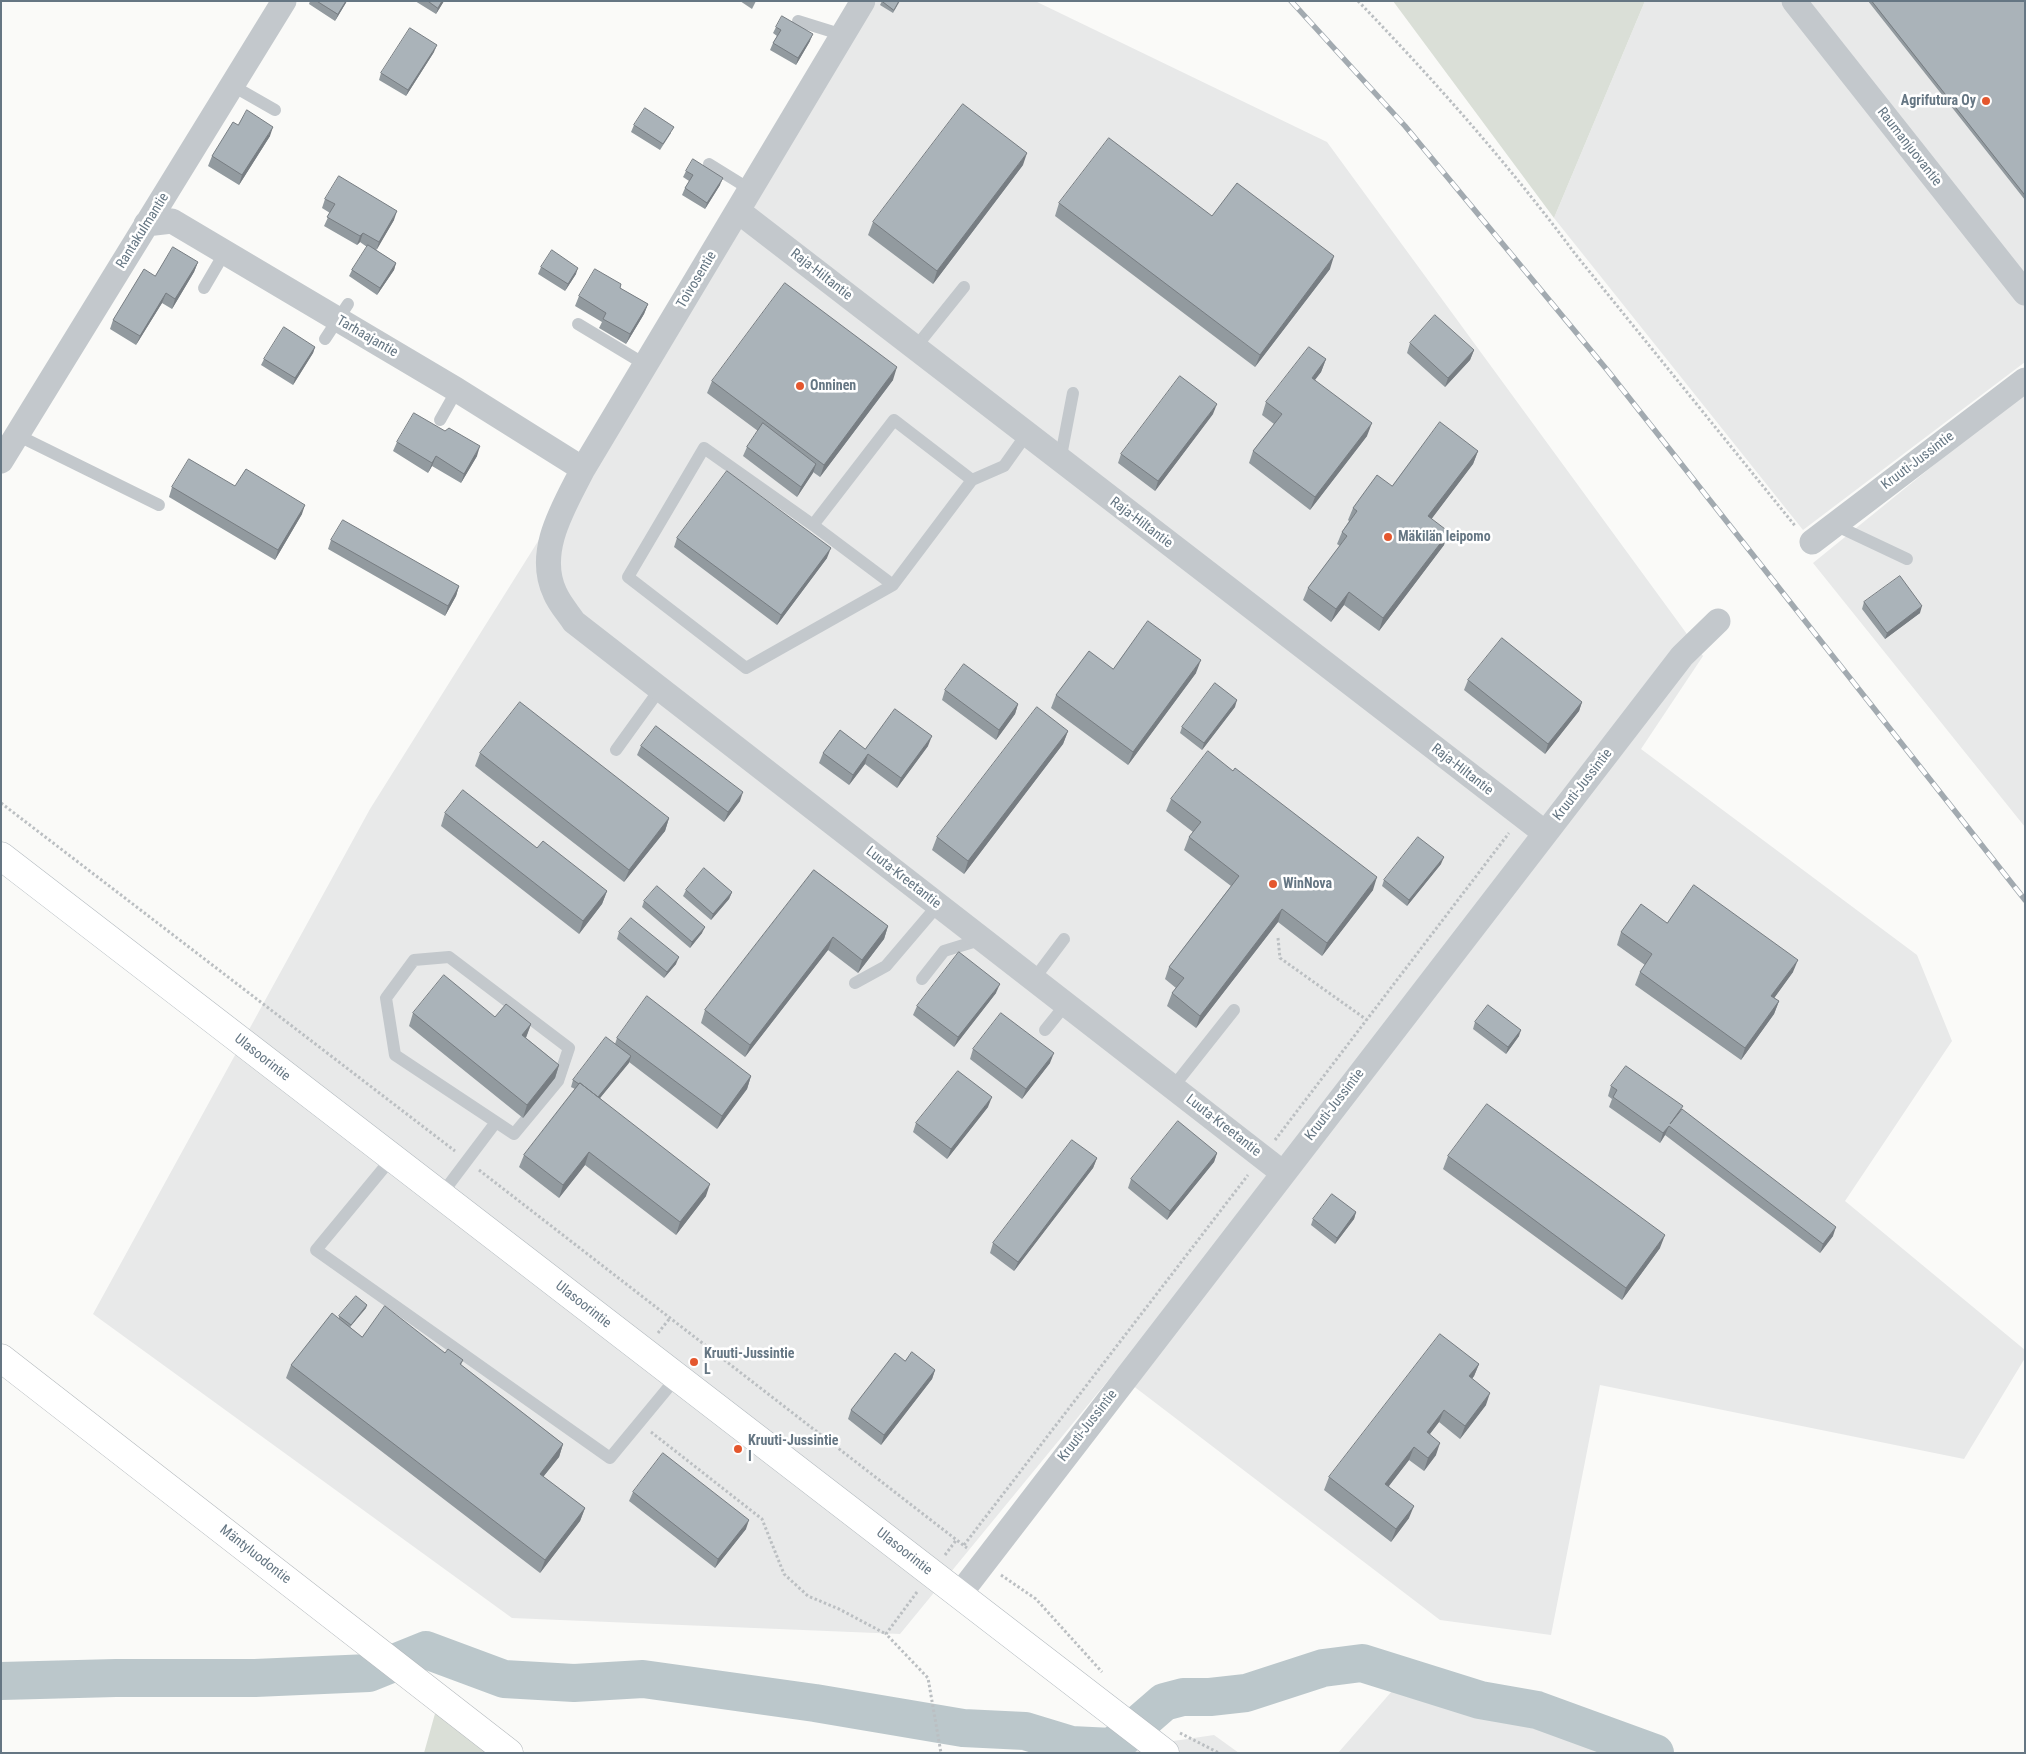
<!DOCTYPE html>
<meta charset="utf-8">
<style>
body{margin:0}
#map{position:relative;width:2026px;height:1754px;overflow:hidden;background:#fafaf8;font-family:"Roboto Condensed",sans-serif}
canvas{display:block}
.frame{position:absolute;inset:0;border:2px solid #657683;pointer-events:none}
</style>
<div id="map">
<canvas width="2026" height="1754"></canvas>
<div class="frame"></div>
</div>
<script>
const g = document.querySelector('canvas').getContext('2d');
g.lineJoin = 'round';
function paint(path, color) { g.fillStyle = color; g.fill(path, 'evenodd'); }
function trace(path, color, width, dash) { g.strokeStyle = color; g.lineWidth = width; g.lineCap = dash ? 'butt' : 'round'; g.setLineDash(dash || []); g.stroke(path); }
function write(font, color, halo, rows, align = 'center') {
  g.font = font + ' "Roboto Condensed",sans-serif'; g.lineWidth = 5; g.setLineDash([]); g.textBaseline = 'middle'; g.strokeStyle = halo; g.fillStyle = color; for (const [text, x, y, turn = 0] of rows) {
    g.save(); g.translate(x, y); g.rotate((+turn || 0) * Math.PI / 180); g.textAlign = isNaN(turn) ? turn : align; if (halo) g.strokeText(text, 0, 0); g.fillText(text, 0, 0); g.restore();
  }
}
paint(new Path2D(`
 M877,1h158l292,141 376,514 -62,93 276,206 35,86 -107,160 180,149v8l-61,101 -364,-74 -49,250 -111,-15 -325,-248 -215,262 -388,-16 -419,-304 277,-505z
 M1645,1h380v361l-222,168 -249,-312z
 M2025,391v436l-212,-264z
 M1399,1683l253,70h-314z
 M1214,1735l25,18h-147z`), '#e8e9e9');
paint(new Path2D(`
 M1393,1h252l-91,217z
 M436,1710l53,43h-65z`), '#dadfd7');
trace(new Path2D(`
 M1,1681l115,-3h139l114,-5 57,-23 78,29 70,4 69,-4 172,24 148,25 62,3 46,14 41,2 52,-45 19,-5h27l36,-4 77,-25 39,-5 118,37 57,10 118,43`), '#bbc7cb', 38);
const secondary = new Path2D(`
 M1,856l1164,897`);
const highway = new Path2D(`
 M1,1358l508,395`);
trace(secondary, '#b3babf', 29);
trace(highway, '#b4b9bd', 29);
trace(new Path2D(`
 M1358,1c77,80 152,165 218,254l220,272
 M1,803l454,348
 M1278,938l2,20 87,62
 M1275,1140l234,-307
 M479,1170l488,378
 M658,1333l12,-15
 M651,1432l111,87 22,55 24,22 31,13 47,25
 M964,1545l284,-370
 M945,1555l12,-16
 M1001,1575l35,24 66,73
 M917,1592l-31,42 42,44 13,75
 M1180,1733l39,20`), '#bbbfc2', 3, [2.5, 2.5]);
trace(new Path2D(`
 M798,21l45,14
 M233,86l42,24
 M709,164l42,26
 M204,288l21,-36
 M578,324l68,41
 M325,339l23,-35
 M915,348l49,-61
 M440,420l17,-30
 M17,435l142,70
 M1060,461l13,-68
 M972,480l-79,105 -80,-60 81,-105 78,60 32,-14 22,-31
 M813,525l-109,-77 -76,129 118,91 147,-83
 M1835,525l72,34
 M616,750l44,-61
 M922,979l22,-28 39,-12
 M1034,979l30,-40
 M855,983l31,-17 52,-61
 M1045,1030l21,-26
 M1173,1087l61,-77
 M392,1158l-76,92 294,208 67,-81
 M441,1195l55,-73 -101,-67 -9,-57 28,-38 35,-3 120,91 -11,33 -44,53 -18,-12`), '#c3c8cc', 12);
trace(new Path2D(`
 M863,1l-280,468c-18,36 -48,82 -28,124 4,10 13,20 19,29l709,551
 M1794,1l231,292
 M738,211l807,622
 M146,224l26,-3 285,169 126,79
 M1,461l283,-460
 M1812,542l213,-162
 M959,1595l723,-939 36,-35`), '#c3c8cc', 25);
trace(secondary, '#fff', 28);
trace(highway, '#fff', 28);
const rail = new Path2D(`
 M1291,1l114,125 203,245 417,529`);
trace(rail, '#a2aab0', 5.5);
trace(rail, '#fff', 4, [11]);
paint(new Path2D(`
 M310,1h37l-12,20 -26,-17z
 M415,1h29l-8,13z
 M740,1h16l-4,8z
 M882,1h18l-7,12 -13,-8z
 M1868,1h157v199z
 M776,27l34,14 -14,24 -26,-15 3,-7 4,-7 -4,-3z
 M434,52l-28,44 -27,-16 2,-7z
 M238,125l32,11 -31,49 -31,-19 4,-10z
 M634,125l37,8 -11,17 -29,-18z
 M1023,165l-90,119 -65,-49 5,-13z
 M686,171l34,14 -15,24 -23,-14 3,-7 4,-7 -6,-4z
 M325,199l69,21 -18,30 20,13 -2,7 -17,25 -28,-19 3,-6 15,-23 -7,-5 -3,3 -33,-19 6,-13 -8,-5z
 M1059,203l153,13 118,53 -75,98 -200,-151z
 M198,262l-4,10 -22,37 -10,-6 -26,42 -26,-16 3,-9 42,-44z
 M541,267l35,7 -11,17 -27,-17z
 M620,288l28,16 -4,10 -18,30 -27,-16 3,-6 -27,-16 4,-10z
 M1410,343l64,7 -4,10 -25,27 -38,-34z
 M315,347l-2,6 -20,32 -32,-20 3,-6z
 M1326,359l-5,13 -6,8 52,56 -57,74 -61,-47 4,-12 21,-27 -12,-9 4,-13z
 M893,380l-73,97 -7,-5 -16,25 -54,-41 4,-9 11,-16 -51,-38 5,-12z
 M1213,414l-58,77 -37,-28 3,-9z
 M397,442l80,14 -16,27 -29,-17 -4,7 -35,-22z
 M1478,451l-5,13 -42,55 13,26 -65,86 -35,-26 -13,17 -28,-22 5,-12 32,-42 -3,-2 5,-12 7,-11 -1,-1 5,-12 39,-22z
 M172,487l130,27 -27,46 -106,-63z
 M677,538l150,20 -50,67 -103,-78z
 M331,540l128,46 -3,10 -11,20 -117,-67z
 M1864,602l56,11 -35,26 -23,-30z
 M1113,669l83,4 -68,92 -77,-57 5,-13z
 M1468,680l114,22 -3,9 -34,43 -81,-64z
 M945,690l73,14 -3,10 -19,26 -54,-40z
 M1235,707l-33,43 -22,-17 2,-6z
 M1068,731l-5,13 -99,130 -32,-24 5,-13z
 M641,746l99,55 -16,21 -87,-67z
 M928,746l-31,42 -32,-24 -16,21 -30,-22 4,-10 42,-4z
 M480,753l189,65 -4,13 -41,51 -149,-116z
 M1171,799l202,91 -51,66 -44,-34 -82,106 -29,-22 5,-13 4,-5 -11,-9 4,-12 62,-81 -47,-36 5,-13 4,-5 -27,-21z
 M445,813l92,35 70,43 -5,13 -23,30 -138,-108z
 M1441,864l-34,42 -25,-20 2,-6z
 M814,870l74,56 -4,13 -26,34 -30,-23 -83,107 -44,-34 4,-13z
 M686,890l46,2 -3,7 -18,21 -28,-24z
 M644,901l58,32 -12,15 -48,-41z
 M1667,923l126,49 -19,26 5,3 -5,13 -33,46 -106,-75 5,-13 5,-7 -28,-20 4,-13z
 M619,932l57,32 -12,14 -47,-39z
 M996,993l-42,54 -41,-32 4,-9z
 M413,1013l82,4 36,7 -5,14 33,27 -4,13 -32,40 -114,-92z
 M1475,1022l44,14 -13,18 -33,-25z
 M617,1038l134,38 -4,13 -30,40 -88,-67 -29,36 106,98 -30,39 -91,-70 -26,33 -40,-31 5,-12 51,-66 -4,-2 2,-7 42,-36z
 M973,1049l77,14 -28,36 -52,-40z
 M1611,1086l70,25 152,125 -13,17 -155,-118 -5,8 -51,-36 3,-8 -4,-3z
 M988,1107l-41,52 -34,-27 3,-9z
 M1217,1153l-3,9 -47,58 -39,-32 3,-9z
 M1448,1156l212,92 -38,52 -179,-131z
 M1097,1158l-4,10 -79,103 -24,-18 3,-10z
 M1356,1212l-2,7 -19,25 -24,-19 2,-6z
 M366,1308l-16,19 12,10 83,16 18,7 -2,5 102,79 -4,13 -16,20 42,31 -5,13 -40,52 -254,-195 5,-13 48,-47v-2z
 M905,1361l30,9 -3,9 -51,66 -33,-26 3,-9z
 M1479,1364l-5,12 -2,3 14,26 -26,34 -21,-17 -9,12 6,21 -12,16 -15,-11 -20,26 20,32 -18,24 -67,-52 5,-13z
 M633,1492l113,37 -31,39 -86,-67z`), '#929a9f');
paint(new Path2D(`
 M346,1h1l-12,20 3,-7z
 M442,1h2l-8,13 2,-6z
 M813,34l-3,7 -14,24 2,-7z
 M437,45l-3,7 -28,44 2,-6z
 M273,127l-3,9 -31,49 3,-10z
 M1027,153l-4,12 -90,119 4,-13z
 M723,178l-3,7 -15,24 2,-6z
 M397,211l-3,9 -18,31 3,-9z
 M363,233l-3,9 -3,3 3,-9z
 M1334,256l-4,13 -75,98 5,-12z
 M198,262l-4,10 -22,37 3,-10z
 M396,263l-2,7 -17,25 3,-7z
 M578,268l-2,6 -11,17 3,-7z
 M166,293l-4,10 -26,42 4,-9z
 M648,304l-4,10 -18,30 4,-10z
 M315,347l-2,6 -20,32 2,-7z
 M1474,350l-4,10 -25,27 3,-9z
 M1326,359l-5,13 -14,18 5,-12z
 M897,367l-4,13 -73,97 4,-12z
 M1217,404l-4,10 -58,77 3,-10z
 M1372,423l-5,13 -57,74 5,-13z
 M480,446l-3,10 -16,27 3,-9z
 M1478,451l-5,13 -49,65 4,-13z
 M436,456l-4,10 -4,7 4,-10z
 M816,464l-3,9 -16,24 4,-10z
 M305,505l-3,9 -27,46 3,-10z
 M1449,532l-5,13 -65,86 4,-13z
 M831,548l-4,10 -50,67 4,-10z
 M459,586l-3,10 -11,20 3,-10z
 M1349,592l-5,13 -13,17 5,-13z
 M1922,606l-2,7 -35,26 2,-6z
 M1201,660l-5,13 -68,92 5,-13z
 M1237,700l-2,7 -33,43 2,-7z
 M1582,702l-3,9 -34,43 3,-10z
 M1018,704l-3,10 -19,26 3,-10z
 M1068,731l-5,13 -99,130 4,-13z
 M932,736l-4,10 -31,42 4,-10z
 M868,754l-3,10 -16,21 4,-10z
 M743,792l-3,9 -16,21 4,-10z
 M669,818l-4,13 -41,51 5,-12z
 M1444,857l-3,7 -34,42 2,-6z
 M1377,877l-4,13 -51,66 5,-13z
 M607,891l-5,13 -23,30 4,-13z
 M732,892l-3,7 -18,21 2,-6z
 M1282,909l-4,13 -82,106 4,-12z
 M888,926l-4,13 -26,34 4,-13z
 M705,927l-3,6 -12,15 2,-6z
 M833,937l-5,13 -83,107 5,-12z
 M679,957l-3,7 -12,14 3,-6z
 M1798,960l-5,12 -26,36 4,-12z
 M1000,984l-4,9 -42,54 4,-10z
 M1779,1001l-5,13 -33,46 4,-12z
 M531,1024l-5,13 -8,11 4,-13z
 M1521,1030l-2,6 -13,18 2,-7z
 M1054,1053l-4,10 -28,36 4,-10z
 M631,1056l-2,7 -34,41 3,-7z
 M559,1065l-4,13 -32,40 4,-13z
 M751,1076l-4,13 -30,40 5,-13z
 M992,1097l-4,10 -41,52 4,-10z
 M1669,1126l-4,9 -5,8 3,-10z
 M589,1152l-4,13 -26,33 4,-13z
 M1217,1153l-3,9 -47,58 3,-9z
 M1097,1158l-4,10 -79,103 4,-9z
 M710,1184l-4,12 -30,39 4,-13z
 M1356,1212l-2,7 -19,25 2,-6z
 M1836,1227l-3,9 -13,17 3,-9z
 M1665,1235l-5,13 -38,52 4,-12z
 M367,1305l-1,3 -17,20 2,-3z
 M1479,1364l-5,12 -10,13 5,-13z
 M935,1370l-3,9 -51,66 3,-10z
 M1490,1393l-4,12 -26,34 5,-13z
 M1444,1410l-5,12 -17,22 5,-12z
 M1440,1443l-4,12 -12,16 4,-13z
 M563,1444l-4,13 -24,30 5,-13z
 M1414,1447l-5,13 -28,36 4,-12z
 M1414,1506l-5,12 -18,24 5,-13z
 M585,1508l-5,13 -40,52 5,-13z
 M749,1520l-3,9 -31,39 3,-9z`), '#777d82');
const building = new Path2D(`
 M317,1h29l-8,13z
 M428,1h14l-4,7z
 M882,1h17l-5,9z
 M1872,1h153v194z
 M782,16l31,18 -15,24 -25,-15 8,-13 -5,-3z
 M410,28l27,17 -29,45 -27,-17z
 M963,104l64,49 -90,118 -64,-49z
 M645,108l29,19 -11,17 -29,-19z
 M247,110l26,17 -31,48 -30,-19 21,-34 5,3z
 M1109,138l103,78 25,-33 97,73 -74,99 -201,-152z
 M693,159l30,19 -16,25 -22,-15 8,-13 -7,-4z
 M339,176l58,35 -18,31 -16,-9 -3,3 -33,-19 8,-13 -10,-5z
 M368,245l28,18 -16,25 -28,-18z
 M173,247l25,15 -23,37 -9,-6 -26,43 -27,-16 31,-51 11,7z
 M552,250l26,18 -10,16 -27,-17z
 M595,269l26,15 -1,4 28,16 -18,30 -27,-15 3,-6 -27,-17z
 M785,283l112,84 -73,98 -112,-84z
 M1435,315l39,35 -26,28 -38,-35z
 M284,327l31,20 -20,31 -31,-19z
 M1309,347l17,12 -14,19 60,45 -57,74 -62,-46 29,-37 -16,-12z
 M1180,376l37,28 -59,77 -37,-27z
 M414,413l31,18 4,-3 31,18 -16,28 -28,-18 -4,7 -35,-21z
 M1440,422l38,29 -50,65 21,16 -66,86 -34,-26 -13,17 -28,-21 39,-52 -5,-4 15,-21 -4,-3 24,-33 15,11z
 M763,423l53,41 -15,23 -54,-40z
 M189,459l46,27 11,-17 59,36 -27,45 -106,-63z
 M727,471l104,77 -50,67 -104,-77z
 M343,520l116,66 -11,20 -117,-66z
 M1900,576l22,30 -35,27 -23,-31z
 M1148,621l53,39 -68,92 -77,-57 33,-44 24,18z
 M1502,638l80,64 -34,42 -80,-64z
 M964,664l54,40 -19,26 -54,-40z
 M1215,683l22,17 -33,43 -22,-16z
 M520,702l149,116 -40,52 -149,-117z
 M1037,707l31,24 -100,130 -31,-24z
 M895,709l37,27 -31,42 -33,-24 -15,21 -30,-22 17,-23 25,19z
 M656,726l87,66 -15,20 -87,-66z
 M1208,751l25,20 2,-3 142,109 -50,66 -45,-34 -82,107 -28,-23 12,-15 -15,-11 70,-91 -50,-39 12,-15 -30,-23z
 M463,790l74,58 6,-7 64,50 -24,30 -138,-108z
 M1418,837l26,20 -35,43 -25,-20z
 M704,868l28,24 -19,22 -27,-24z
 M814,870l74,56 -26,34 -29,-23 -83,108 -45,-35z
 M1694,885l104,75 -27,36 8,5 -34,47 -105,-76 12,-18 -31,-22 20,-28 26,19z
 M657,886l48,41 -13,15 -48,-41z
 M631,918l48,39 -12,15 -48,-40z
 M959,952l41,32 -42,53 -41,-31z
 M444,975l51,42 11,-13 25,20 -9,11 37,30 -32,40 -114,-92z
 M647,996l104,80 -29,40 -105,-78z
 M1488,1005l33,25 -13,17 -33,-25z
 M1001,1013l53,40 -28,36 -53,-40z
 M606,1037l25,19 -33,41 -18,-14 -1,1 -6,-4z
 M1626,1066l57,40 -13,18 12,-15 154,118 -13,17 -154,-118 -6,7 -50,-36 4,-7 -6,-4z
 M958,1071l34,26 -41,52 -35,-26z
 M580,1083l130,101 -30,38 -91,-70 -26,33 -39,-30z
 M1487,1104l178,131 -39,53 -178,-132z
 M1178,1121l39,32 -47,58 -39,-32z
 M1072,1140l25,18 -79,104 -25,-19z
 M1332,1194l24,18 -19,26 -24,-19z
 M356,1296l11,9 -16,20 -12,-9z
 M385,1306l60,47 3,-4 15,11 -3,4 103,80 -23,30 45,34 -40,52 -254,-195 41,-52 30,24z
 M1440,1334l39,30 -10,12 21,17 -25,33 -21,-16 -17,22 13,11 -12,15 -14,-11 -29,37 29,22 -18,23 -67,-52z
 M912,1352l23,18 -51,65 -33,-25 44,-57 10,8z
 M663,1453l86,67 -31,39 -85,-67z`);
paint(building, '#aab3b9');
trace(building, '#777d82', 1);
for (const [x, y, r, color] of [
 [1986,101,5,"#e4572e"],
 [800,386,5,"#e4572e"],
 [1388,537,5,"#e4572e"],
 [1273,884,5,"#e4572e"],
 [694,1362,5,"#e4572e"],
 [738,1449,5,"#e4572e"]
]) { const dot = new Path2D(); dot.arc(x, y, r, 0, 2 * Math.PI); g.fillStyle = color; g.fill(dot); trace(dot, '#fff', 2); }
write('bold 14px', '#657683', '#fff', [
 ["Agrifutura Oy",1976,101,"right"],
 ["Onninen",810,386],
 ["Mäkilän leipomo",1398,537],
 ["WinNova",1283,884],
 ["Kruuti-Jussintie",704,1354],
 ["L",704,1370],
 ["Kruuti-Jussintie",748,1441],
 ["I",748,1457]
], 'left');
write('14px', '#657683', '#fff', [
 ["Raumanjuovantie",1909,147,52],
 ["Rantakulmantie",143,231,-58],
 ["Raja-Hiltantie",821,275,38],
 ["Toivosentie",697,280,-59],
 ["Tarhaajantie",367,337,30],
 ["Kruuti-Jussintie",1918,461,-37],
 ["Raja-Hiltantie",1141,523,37],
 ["Raja-Hiltantie",1462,770,38],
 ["Kruuti-Jussintie",1583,785,-52],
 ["Luuta-Kreetantie",903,878,38],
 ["Ulasoorintie",262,1058,38],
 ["Kruuti-Jussintie",1335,1105,-52],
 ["Luuta-Kreetantie",1223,1126,38],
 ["Ulasoorintie",583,1305,38],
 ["Kruuti-Jussintie",1088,1426,-52],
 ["Ulasoorintie",904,1552,38],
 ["Mäntyluodontie",255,1555,38]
]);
</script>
